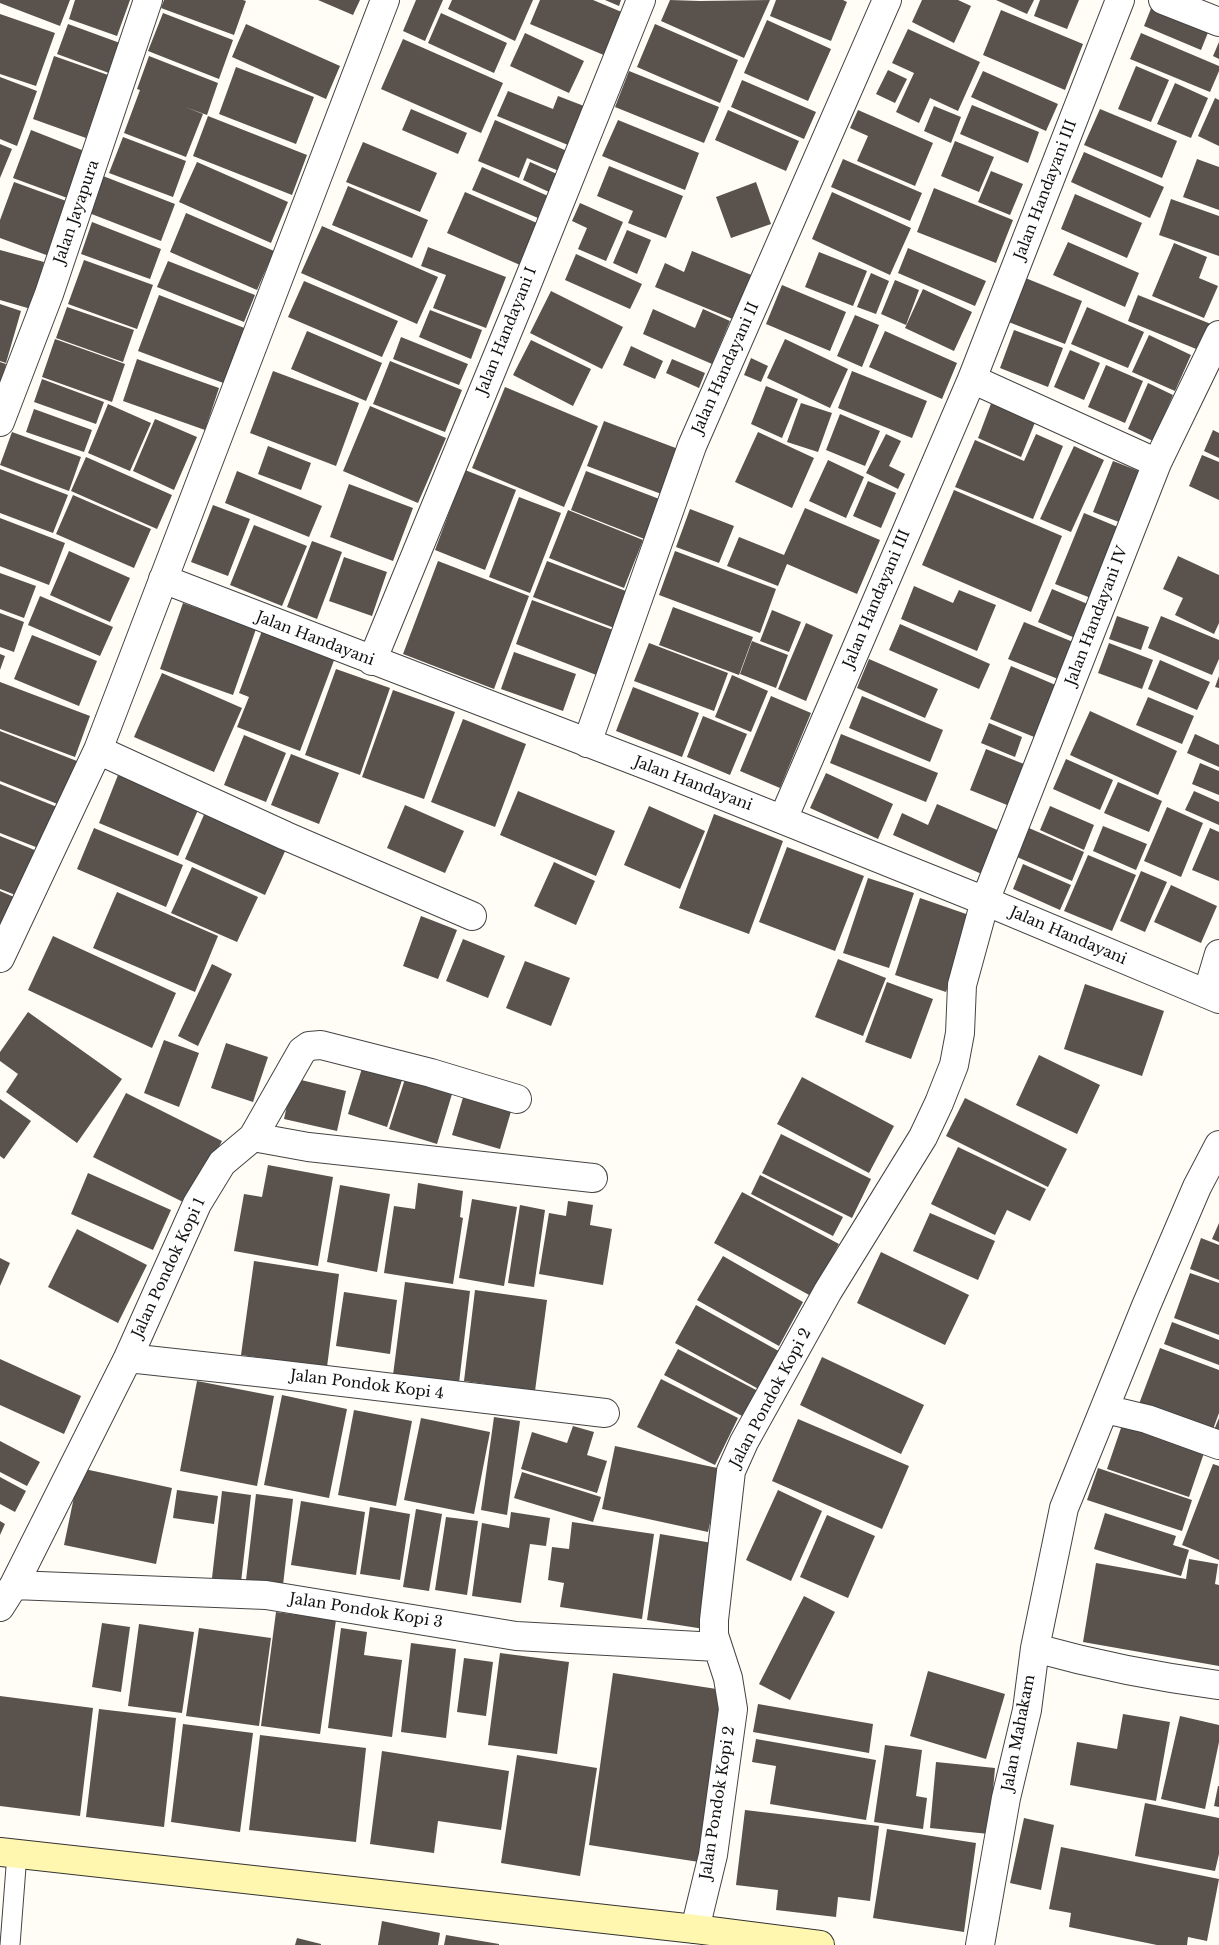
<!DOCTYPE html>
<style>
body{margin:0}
canvas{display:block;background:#fffdf5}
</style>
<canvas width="1219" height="1945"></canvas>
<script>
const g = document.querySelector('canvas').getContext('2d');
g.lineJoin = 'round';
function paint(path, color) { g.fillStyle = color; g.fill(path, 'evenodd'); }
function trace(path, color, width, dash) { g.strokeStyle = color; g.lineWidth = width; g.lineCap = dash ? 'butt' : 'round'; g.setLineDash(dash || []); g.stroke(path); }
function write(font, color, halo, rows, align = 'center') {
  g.font = font + ' "Libre Baskerville",serif'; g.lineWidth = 5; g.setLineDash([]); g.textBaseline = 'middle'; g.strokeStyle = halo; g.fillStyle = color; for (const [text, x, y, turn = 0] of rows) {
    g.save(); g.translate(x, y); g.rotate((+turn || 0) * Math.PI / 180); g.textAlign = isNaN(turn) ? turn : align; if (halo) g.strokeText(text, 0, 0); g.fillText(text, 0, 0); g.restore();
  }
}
paint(new Path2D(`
 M0,0h70l-10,26 -60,-23z
 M75,0h55l-13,36 -48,-17z
 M164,0h79l3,1 -12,34 -73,-27z
 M318,0h42l-7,15z
 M416,0h27l-18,41 -22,-10z
 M452,0h81l-18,41 -67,-32z
 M540,0h53l31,13 -18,43 -76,-32z
 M605,0h16l-2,6z
 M670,0l30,1 70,-1 -26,58 -83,-37z
 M776,0h67l4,2 -16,39 -61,-25z
 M922,0h36l13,6 -17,37 -42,-21z
 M996,0h38l-7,14z
 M1040,0h39l-12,29 -33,-13z
 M1154,1l57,24 -10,25 -57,-24z
 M1001,10l82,34 -18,46 -82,-35z
 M163,13l70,27 -14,39 -71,-28z
 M441,13l66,30 -13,30 -66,-30z
 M0,14l55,19 -19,53 -36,-12z
 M767,20l64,29 -23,52 -64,-28z
 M68,24l52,19 -11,30 -52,-19z
 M246,24l94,42 -14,33 -94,-42z
 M655,24l83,36 -18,43 -83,-36z
 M908,29l72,33 -22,49 -28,-13 -11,25 -23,-11 18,-39 -22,-10z
 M525,33l59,28 -15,32 -59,-27z
 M1141,33l78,33v5l-9,21 -80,-33z
 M403,39l100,44 -22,50 -100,-44z
 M1219,42v17l-6,-3z
 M54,56l54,19 -22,63 -53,-19z
 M149,56l69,27 -11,32 -22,-8 18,7 -17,43 -62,-24 16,-43 -3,-1z
 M1136,66l33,14 -18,42 -33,-13z
 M236,67l78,30 -18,47 -77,-30z
 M888,70l19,9 -12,24 -19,-9z
 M629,71l90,36 -15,36 -89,-36z
 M983,71l75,33 -12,27 -75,-34z
 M0,77l37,14 -20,55 -17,-7z
 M742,80l74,32 -12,27 -73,-32z
 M1175,83l33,15 -17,40 -34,-14z
 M508,91l45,18 5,-13 26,10 -16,39 -71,-29z
 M1215,98l4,2v46l-21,-10z
 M972,105l67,27 -11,31 -68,-29z
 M934,106l27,11 -10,26 -27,-12z
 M411,109l56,24 -9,21 -56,-24z
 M1100,109l77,32 -15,37 -78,-33z
 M728,110l71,31 -13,30 -71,-31z
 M858,110l75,33 -18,43 -58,-25 11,-25 -18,-8z
 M208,116l99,39 -15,40 -99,-39z
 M495,120l72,31 -8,20 -32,-13 -8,20 -41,-17z
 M618,120l81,33 -14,37 -83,-34z
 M31,130l56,22 -17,47 -57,-21z
 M123,137l63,24 -13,36 -64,-24z
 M955,141l39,16 -15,35 -38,-16z
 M363,142l74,31 -17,39 -74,-30z
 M0,144l12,5 -12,29z
 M1084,152l80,35 -14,31 -79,-36z
 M843,159l79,34 -12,28 -79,-34z
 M1197,159l22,8v43l-36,-13z
 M197,162l91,40 -17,41 -92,-41z
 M530,162l27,12 -8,18 -26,-12z
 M609,166l74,30 -17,42 -38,-15 5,-12 -36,-15z
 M482,167l66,29 -10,22 -66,-28z
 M991,171l32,13 -13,31 -32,-13z
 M103,176l72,28 -14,37 -72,-28z
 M14,182l55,20 -20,54 -49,-18v-18z
 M756,182l15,42 -40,14 -15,-41z
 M348,186l80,34 -16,38 -80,-33z
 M934,188l79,32 -17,43 -79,-31z
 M465,192l72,31 -17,42 -73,-32z
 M832,192l79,36 -21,47 -78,-36z
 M1075,194l67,29 -15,35 -66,-29z
 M1171,199l48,17v40l-60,-21z
 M580,203l43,19 -17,39 -28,-12 9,-21 -15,-7z
 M186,213l88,38 -17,39 -87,-38z
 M92,222l69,27 -11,30 -69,-25z
 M322,226l116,51 -21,47 -116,-51z
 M627,230l24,10 -14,34 -24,-11z
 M1068,242l71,31 -14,34 -72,-32z
 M1174,243l33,14 -8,21 19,8 -14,32 -52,-22z
 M428,247l78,30 -20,51 -53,-20 13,-33 -25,-9z
 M908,248l78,33 -11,25 -77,-33z
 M0,250l44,12 -13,47 -31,-9z
 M692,251l62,25 -19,44 -80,-33 10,-24 19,9z
 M819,252l48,19 -14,35 -48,-19z
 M576,254l66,30 -12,25 -65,-29z
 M84,260l69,25 -16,44 -69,-25z
 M168,261l87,34 -11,27 -87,-35z
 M871,273l18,8 -13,33 -19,-7z
 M1023,277l59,24 -17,43 -59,-23z
 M895,280l24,10 -13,35 -25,-11z
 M304,281l94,40 -16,36 -94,-40z
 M782,285l64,27 -16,39 -64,-27z
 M923,289l49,23 -18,39 -49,-23z
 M551,291l72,36 -21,42 -72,-36z
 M159,295l88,34 -21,55 -88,-33z
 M1138,295l73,29 -10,27 -73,-30z
 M0,304l21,7 -15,52 -6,-2z
 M67,307l67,23 -11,32 -67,-24z
 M1087,307l57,25 -16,36 -57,-24z
 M653,309l42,19 8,-19 27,12 -18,43 -69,-30z
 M430,310l52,20 -11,29 -52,-22z
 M855,315l24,10 -17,42 -25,-11z
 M1014,330l49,18 -15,39 -48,-19z
 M307,331l75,32 -16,38 -75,-32z
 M885,331l72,32 -15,36 -73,-32z
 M1149,335l42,20 -16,36 -43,-19z
 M401,337l67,27 -9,21 -66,-26z
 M55,339l70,25 -13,38 -70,-25z
 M785,339l63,30 -18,39 -63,-30z
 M531,340l60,29 -18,37 -60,-31z
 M631,346l32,15 -8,18 -32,-14z
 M1070,350l30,13 -16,37 -30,-13z
 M751,358l17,8 -7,16 -17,-7z
 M137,359l82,29 -14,42 -82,-29z
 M672,359l33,14 -6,15 -33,-15z
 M390,361l72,29 -17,42 -72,-28z
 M0,362l6,2 -5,18h-1z
 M1106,365l37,16 -18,42 -37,-16z
 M273,371l86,32 -23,63 -86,-33z
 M852,371l75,30 -15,37 -74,-30z
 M42,379l62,23 -8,22 -62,-22z
 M1148,383l25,12 -20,46 -25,-12z
 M766,386l32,13 -16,39 -31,-14z
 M505,387l93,39 -34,81 -92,-39z
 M992,401l44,19 -15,37 -43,-19z
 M801,403l31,10 -14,39 -31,-10z
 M108,404l43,19 -21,48 -42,-18z
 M370,406l76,32 -28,65 -75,-32z
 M34,409l58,21 -8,22 -58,-20z
 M840,414l40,17 -15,35 -39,-16z
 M155,419l42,18 -23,53 -41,-19z
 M604,421l77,29 -17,45 -77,-29z
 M1213,430l6,3v25l-15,-7z
 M12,432l69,25 -12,34 -69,-26z
 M758,432l56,26 -22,50 -57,-26z
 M886,434l15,7 -12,25 16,8 -7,15 -32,-16z
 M1036,434l27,12 -30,73 -78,-32 20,-47 49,21z
 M268,446l43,17 -10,27 -43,-16z
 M1074,446l30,14 -33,72 -31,-13z
 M1202,455l17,7v38l-30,-14z
 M86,457l86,38 -15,34 -86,-38z
 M828,460l36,17 -18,41 -37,-17z
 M1113,461l31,12 -20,51 -31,-12z
 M0,469l68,26 -15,38 -53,-20z
 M465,470l51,20 -31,80 -50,-20z
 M237,471l85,35 -13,31 -84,-34z
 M586,471l76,29 -15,40 -76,-30z
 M868,481l28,12 -15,35 -28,-12z
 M349,484l64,24 -20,53 -63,-24z
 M954,490l108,46 -31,76 -109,-47z
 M73,495l78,34 -17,39 -78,-34z
 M519,497l42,16 -31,80 -41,-16z
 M213,505l37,14 -22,57 -37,-14z
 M805,508l75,32 -23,54 -70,-30 -9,22 -51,-20 12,-29 45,18z
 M690,509l44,17 -15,37 -43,-16z
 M568,510l75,30 -19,48 -75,-30z
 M1084,513l41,17 -29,70 -41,-16z
 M0,518l65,25 -16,42 -49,-19z
 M254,525l53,21 -25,60 -52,-21z
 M312,541l30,11 -25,67 -30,-12z
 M69,551l61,27 -20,44 -60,-27z
 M675,551l101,38 -16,44 -101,-38z
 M1178,556l41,19v48l-5,11 -39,-19 8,-17 -20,-9z
 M344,557l43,15 -15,44 -43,-15z
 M438,561l91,35 -35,93 -91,-35z
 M547,561l84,32 -14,36 -84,-32z
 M0,573l36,13 -12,32 -24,-9z
 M914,586l39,17 6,-13 37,15 -19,46 -76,-32z
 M1052,589l45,19 -15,33 -44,-19z
 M40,596l73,31 -13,29 -72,-31z
 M532,600l84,31 -17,45 -83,-32z
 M183,603l73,26 -23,66 -73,-26z
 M673,607l80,30 -14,38 -80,-30z
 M772,610l29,12 -12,30 -29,-11z
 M0,613l24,9 -10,30 -14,-5z
 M1117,616l32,11 -8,23 -32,-11z
 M1161,616l58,24v19l-7,16 -64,-27z
 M1024,622l59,24 -15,37 -60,-24z
 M806,623l27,12 -27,66 -28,-12z
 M900,624l90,40 -11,25 -90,-39z
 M263,628l73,27 -36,96 -63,-24 12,-30 -10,-4z
 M32,635l65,26 -18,45 -65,-27z
 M752,641l36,14 -12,33 -36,-14z
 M649,643l79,30 -14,38 -80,-30z
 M1109,643l44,17 -11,29 -44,-16z
 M514,652l62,22 -13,37 -62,-22z
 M0,654l5,2 -5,14z
 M869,659l69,30 -13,29 -68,-30z
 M1160,660l50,22 -13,28 -49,-21z
 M1011,666l54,23 -21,52 -54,-22z
 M336,669l54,19 -30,87 -55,-20z
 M162,673l80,35 -28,64 -80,-35z
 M732,675l36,16 -17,41 -36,-15z
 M1219,676v12l-4,-1z
 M0,682l90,34 -15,41 -75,-28z
 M633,687l66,26 -17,44 -66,-26z
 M393,690l62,22 -31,87 -62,-22z
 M771,696l40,17 -31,75 -40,-17z
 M862,696l81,34 -13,32 -81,-34z
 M1148,697l46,19 -12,28 -46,-19z
 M1090,711l87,40 -19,44 -88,-40z
 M703,716l44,18 -17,41 -43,-18z
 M463,719l63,25 -31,83 -64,-25z
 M989,723l33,14 -7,20 -34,-14z
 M0,731l82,32 -17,44 -65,-26z
 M841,734l97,39 -12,29 -96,-39z
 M1195,734l24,11v22l-32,-14z
 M244,735l42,18 -20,49 -42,-17z
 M986,749l43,17 -17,41 -42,-17z
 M291,754l48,19 -20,51 -48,-19z
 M1066,759l47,21 -13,30 -47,-21z
 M1200,763l19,8v24l-27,-11z
 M120,770l81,33 -23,53 -79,-33z
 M826,773l67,31 -15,35 -68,-31z
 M1118,782l44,19 -13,31 -45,-19z
 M0,784l62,25 -16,42 -46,-18z
 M518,791l97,40 -19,45 -96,-41z
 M1194,791l25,11v23l-34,-15z
 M937,804l65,28 -18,43 -91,-40 9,-22 26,12z
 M405,805l59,26 -19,42 -58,-25z
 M649,806l56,25 -25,58 -56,-24z
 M1050,806l44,19 -10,25 -44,-20z
 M1167,807l36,16 -22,54 -37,-16z
 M206,810l81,37 -22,48 -80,-36z
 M714,814l69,27 -34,93 -70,-26z
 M1103,826l44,18 -11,26 -43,-19z
 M94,828l89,37 -17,42 -89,-38z
 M1029,828l55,24 -12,29 -55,-24z
 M1210,828l9,4v49l-27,-11z
 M0,836l42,17 -19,45 -23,-9z
 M787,847l77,29 -29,75 -76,-29z
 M1088,855l48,20 -24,56 -48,-20z
 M554,862l41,19 -19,44 -42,-19z
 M1023,864l48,21 -11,25 -47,-21z
 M192,867l66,30 -21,45 -66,-29z
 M1141,871l26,11 -22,50 -25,-11z
 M868,878l46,15 -25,75 -46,-15z
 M1171,885l46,21 -16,37 -47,-21z
 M0,891l14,6 -14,34z
 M117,892l101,44 -23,56 -102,-44z
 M920,898l52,18 -26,76 -51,-17z
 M421,916l36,14 -19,49 -35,-13z
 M53,936l123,57 -24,55 -124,-58z
 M463,939l42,17 -17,42 -42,-17z
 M838,959l48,19 -23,58 -48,-19z
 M525,961l45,17 -19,48 -45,-18z
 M212,964l20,10 -34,72 -20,-10z
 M887,982l46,17 -22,60 -46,-17z
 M1085,984l79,27 -22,65 -78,-27z
 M28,1012l94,67 -45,64 -71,-51 12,-18 -18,-13v-9z
 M164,1040l35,13 -20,54 -35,-14z
 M226,1043l42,14 -15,45 -42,-14z
 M1039,1055l61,30 -23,49 -61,-29z
 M363,1065l40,12 -16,50 -39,-13z
 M802,1077l92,49 -25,47 -92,-49z
 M293,1078l53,13 -9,40 -53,-12z
 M405,1079l47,15 -15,50 -48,-15z
 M126,1093l96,48 -33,64 -96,-48z
 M464,1094l48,14 -12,41 -48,-14z
 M965,1098l102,51 -19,38 -102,-51z
 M0,1099l31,22 -27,38 -4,-3z
 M781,1134l90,45 -19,39 -90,-45z
 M958,1147l88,42 -16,32 -23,-11 -12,25 -64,-31z
 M268,1165l65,12 -15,89 -84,-15 10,-57 18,3z
 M88,1173l83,37 -18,40 -82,-36z
 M760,1175l83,42 -10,19 -82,-42z
 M418,1183l45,8 -3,26 3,1 -10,66 -69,-11 10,-67 21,3z
 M340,1185l50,9 -13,78 -50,-10z
 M742,1192l97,52 -28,52 -97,-53z
 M472,1199l45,8 -13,79 -45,-8z
 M568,1201l25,4 -3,20 22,4 -9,56 -64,-11 10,-61 17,3z
 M520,1205l25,5 -11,77 -26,-4z
 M930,1213l65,28 -17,39 -65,-29z
 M1219,1223v19l-7,-3z
 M77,1229l70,36 -29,58 -70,-36z
 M1201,1238l18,7v35l-29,-11z
 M881,1252l88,43 -24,50 -88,-42z
 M723,1256l80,46 -24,44 -82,-46z
 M0,1258l10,5 -10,23z
 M254,1261l85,13 -12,93 -86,-12z
 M1190,1273l29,10v52l-45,-17z
 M405,1282l65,9 -11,92 -66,-8z
 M475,1290l72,10 -12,91 -71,-10z
 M344,1292l53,8 -7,54 -54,-8z
 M696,1305l88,49 -20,38 -89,-49z
 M1172,1322l47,18v25l-55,-21z
 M1160,1348l59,22v43l-7,19 -73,-28z
 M678,1349l80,42 -14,26 -80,-42z
 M822,1357l102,48 -23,49 -101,-49z
 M0,1359l81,37 -17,38 -64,-29z
 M661,1379l77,39 -23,47 -78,-38z
 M197,1381l77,15 -17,90 -77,-15z
 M282,1395l65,14 -18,89 -65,-13z
 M354,1410l58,11 -16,85 -58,-11z
 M494,1417l26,4 -13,94 -26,-5z
 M421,1418l69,14 -16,82 -70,-14z
 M1219,1418v14l-5,-2z
 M798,1419l111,47 -27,63 -110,-48z
 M1122,1425l82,28 -15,44 -82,-28z
 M573,1426l21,6 -7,23 20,6 -10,32 -76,-24 11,-37 35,11z
 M0,1441l40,21 -13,24 -27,-14z
 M615,1446l107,23 -14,63 -106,-23z
 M1213,1464l6,2v94l-37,-15z
 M80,1468l92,20 -16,76 -92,-19z
 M1098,1468l94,32 -10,31 -95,-31z
 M522,1472l79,25 -8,25 -79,-24z
 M0,1477l26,14 -11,21 -15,-8z
 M177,1490l41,6 -4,28 -41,-6z
 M778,1490l44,21 -31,70 -45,-21z
 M222,1491l29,4 -10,87 -29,-4z
 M256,1494l37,5 -10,86 -37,-5z
 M301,1501l64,11 -9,63 -65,-10z
 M370,1507l40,7 -10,66 -40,-6z
 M416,1509l26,5 -13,77 -26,-4z
 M511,1512l39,6 -4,28 -16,-2 -9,59 -49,-7 10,-73 27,5z
 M1105,1513l71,23 -3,9 16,5 -8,26 -87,-27z
 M827,1515l48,21 -27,62 -48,-21z
 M446,1517l32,4 -11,74 -32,-5z
 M0,1521l5,3 -5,11z
 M572,1522l82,12 -12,85 -82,-12 4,-24 -16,-3 4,-33 17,2z
 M660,1534l58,10 -14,85 -57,-9z
 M1189,1559l29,5 -3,20 4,1v81l-136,-24 13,-79 90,16z
 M804,1596l31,16 -45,88 -31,-16z
 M276,1612l60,8 -16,114 -59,-8z
 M102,1623l28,4 -9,65 -29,-5z
 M139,1624l55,8 -12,81 -54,-7z
 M199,1628l72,10 -12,88 -73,-10z
 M341,1628l26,4 -3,23 38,5 -10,77 -64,-9z
 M411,1643l45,6 -10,89 -45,-6z
 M500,1653l69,9 -12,92 -69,-9z
 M464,1658l29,4 -7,54 -29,-4z
 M928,1671l77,23 -19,65 -76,-23z
 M613,1673l110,17 -24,172 -110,-17z
 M0,1696l93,12 -13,108 -80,-10z
 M758,1704l115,20 -4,29 -116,-21z
 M99,1709l77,9 -12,109 -78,-10z
 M1123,1714l47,8 -14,79 -86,-16 7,-43 40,7z
 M1180,1716l39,9v17l-14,67 -44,-10z
 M183,1724l70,9 -13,99 -69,-10z
 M260,1735l106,13 -10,94 -107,-12z
 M756,1739l120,21 -10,60 -96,-16 6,-38 -24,-4z
 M885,1745l37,5 -6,46 11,2 -4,31 -49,-7z
 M382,1751l127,20 -8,59 -63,-9 -4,32 -64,-9z
 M517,1755l80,13 -17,108 -79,-13z
 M936,1762l59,6 -6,66 -59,-6z
 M1218,1786h1v21l-5,-1z
 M1145,1803l74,15v36l-4,17 -80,-15z
 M745,1810l134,16 -9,75 -32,-4 -2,20 -60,-7 2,-20 -42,-5z
 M1024,1818l30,7 -13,65 -31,-7z
 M887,1829l89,14 -12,89 -91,-14z
 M1061,1847l158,32 -12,62 -19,-4 -1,8h-30l-88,-18 2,-14 -22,-4z
 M382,1921l58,12 -2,12h-60z
 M446,1935l53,9v1h-55z
 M297,1938l24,6v1h-26z`), '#5a524d');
const lane = new Path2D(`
 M10,1945l7,-91`);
const street = new Path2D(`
 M1163,0l56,22
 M972,379l185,84
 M0,422l49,-128 99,-294
 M163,579l496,191 326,131 234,98
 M372,661l151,-367 118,-294
 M587,743l105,-297 195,-446
 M98,750l188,86 186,80
 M783,819l189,-440 148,-379
 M0,958l98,-208 287,-750
 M1207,994l12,-40
 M253,1137l49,-86 7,-5 12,-1 110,28 86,26
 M128,1358l138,15 339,40
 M1105,1409l42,10 72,26
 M14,1585l252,10 250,41 201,11
 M0,1607l14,-22 114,-227 69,-154 25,-41 31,-26 55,10 285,31
 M1035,1648c61,17 121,29 184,37
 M695,1929l18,-74 20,-146 -5,-31 -14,-43v-15l17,-149 13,-29 84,-151 95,-154 16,-34 15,-38 6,-32 2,-48 23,-84 172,-438 62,-128
 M980,1945l26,-147 21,-88 8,-62 29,-140 82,-202 51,-119 22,-42`);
const secondary = new Path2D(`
 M0,1852l695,77 125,16`);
trace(lane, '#444', 21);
trace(street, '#444', 30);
trace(secondary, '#333', 30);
trace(lane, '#fff', 19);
trace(street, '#fff', 28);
trace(secondary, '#fff6b0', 28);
write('15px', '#111', '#fff', [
 ["Jalan Handayani III",1046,190,-69],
 ["Jalan Jayapura",77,212,-71],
 ["Jalan Handayani I",507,331,-68],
 ["Jalan Handayani II",726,368,-66],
 ["Jalan Handayani III",877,599,-67],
 ["Jalan Handayani IV",1097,616,-69],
 ["Jalan Handayani",315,639,21],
 ["Jalan Handayani",693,784,21],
 ["Jalan Handayani",1068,936,23],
 ["Jalan Pondok Kopi 1",169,1268,-65],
 ["Jalan Pondok Kopi 4",367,1385,7],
 ["Jalan Pondok Kopi 2",771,1398,-62],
 ["Jalan Pondok Kopi 3",366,1611,9],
 ["Jalan Mahakam",1019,1733,-79],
 ["Jalan Pondok Kopi 2",718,1803,-81]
]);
</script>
